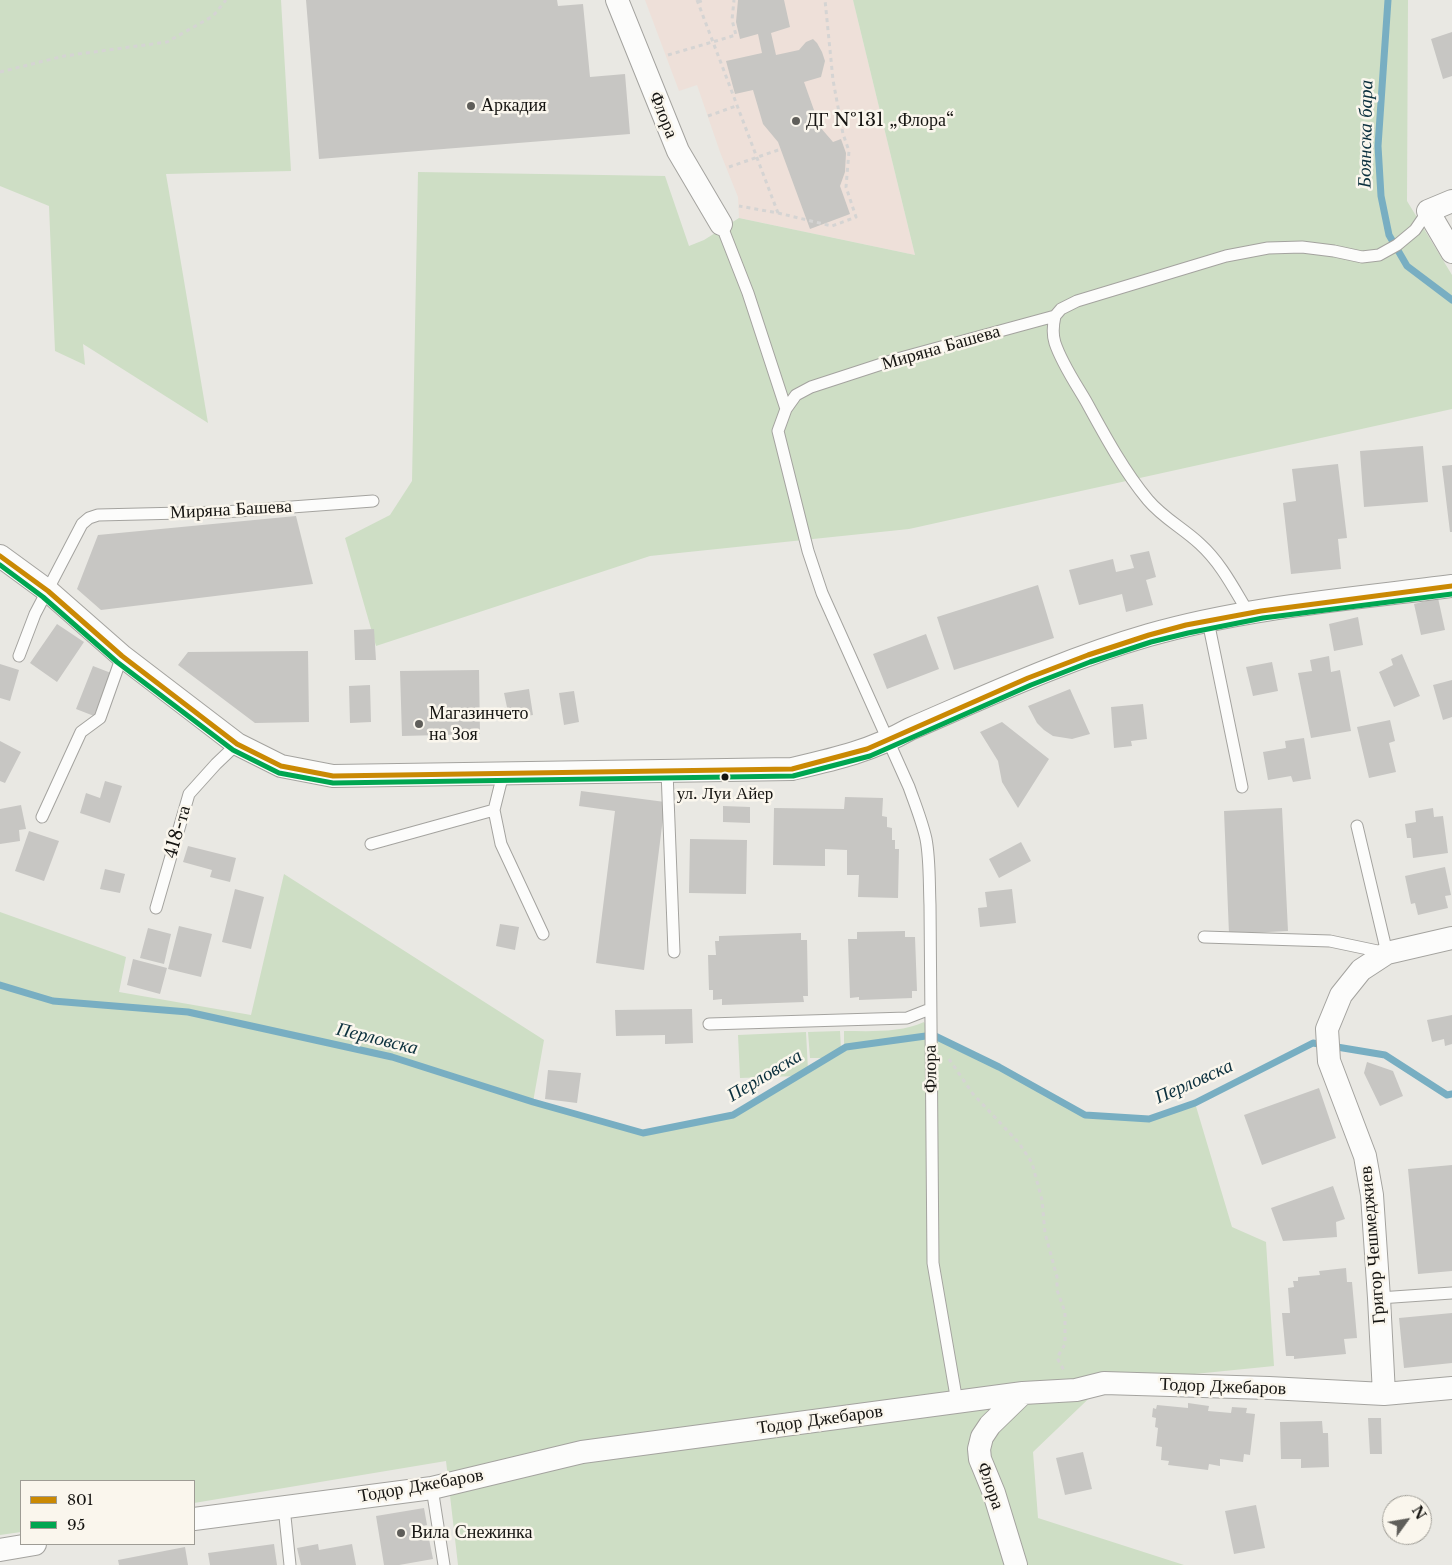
<!DOCTYPE html>
<meta charset="utf-8">
<style>
body{margin:0}
#map{position:relative;width:1452px;height:1565px;overflow:hidden;background:#e9e8e3;font-family:"Libre Baskerville",serif}
canvas{display:block}
.legend{position:absolute;left:20px;top:1480px;width:175px;height:65px;box-sizing:border-box;background:#faf6ed;border:1px solid #9e9c95;margin:0;padding:6px 9px;list-style:none;font-size:15px;color:#151411}
.legend li{display:flex;align-items:center;gap:10px;height:25px}
.legend b{width:25px;border:1px solid #9e9c95}
.north{position:absolute;left:1382px;top:1495px;width:50px;height:50px;box-sizing:border-box;background:#faf6ed;border:1px solid #9e9c95;border-radius:50%;rotate:58deg;font-size:14px;font-weight:700;line-height:20px;text-align:center;color:#151411}
.north::after{content:'';display:block;margin:auto;width:18px;height:22px;background:#5f5e5a;clip-path:polygon(50% 0,100% 100%,50% 72%,0 100%)}
</style>
<div id="map">
<canvas width="1452" height="1565"></canvas>
<ul class="legend">
<li><b style="height:6px;background:#ca8903"></b>801</li>
<li><b style="height:6px;background:#00a651"></b>95</li>
</ul>
<div class="north">N</div>
</div>
<script>
const g = document.querySelector('canvas').getContext('2d');
g.lineJoin = 'round';
function paint(path, color) { g.fillStyle = color; g.fill(path, 'evenodd'); }
function trace(path, color, width, dash) { g.strokeStyle = color; g.lineWidth = width; g.lineCap = dash ? 'butt' : 'round'; g.setLineDash(dash || []); g.stroke(path); }
function write(font, color, halo, rows, align = 'center') {
  g.font = font + ' "Libre Baskerville",serif'; g.lineWidth = 5; g.setLineDash([]); g.textBaseline = 'middle'; g.strokeStyle = halo; g.fillStyle = color; for (const [text, x, y, turn = 0] of rows) {
    g.save(); g.translate(x, y); g.rotate((+turn || 0) * Math.PI / 180); g.textAlign = isNaN(turn) ? turn : align; if (halo) g.strokeText(text, 0, 0); g.fillText(text, 0, 0); g.restore();
  }
}
paint(new Path2D(`
 M645,0h208l62,255 -176,-37 -1,-21 -18,-45 -23,-67 -18,6z`), '#eee0d9');
paint(new Path2D(`
 M0,0h281l10,171 -125,3 42,249 -125,-79 2,21 -30,-14 -6,-145 -49,-20z
 M853,0h555l-1,201 45,74v134l-543,120 -259,27 -274,90 -31,-108 45,-23 22,-34 6,-309 247,4 24,70 15,-6 35,-22 176,37z
 M284,874l260,166 -11,62 110,31 90,-18 65,-39 -58,2 -2,-43 68,-3 2,38 19,-12h-17l-2,-26 32,-1 1,18 5,-2 87,-12 66,32 86,48 64,4 46,-16 37,124 34,15 8,124 -169,17 -72,69 5,66 146,47h-726l-12,-104 -252,42v-22h-173v51l-21,3v-623l126,45 -7,35 132,23z
 M924,1022l6,12 -86,11v-14c27,0 56,2 80,-9z`), '#cedec5');
trace(new Path2D(`
 M1388,0l-10,146 3,50 8,39 18,31 45,34
 M0,985l53,16 135,11 204,45 141,45 110,31 90,-18 113,-68 87,-12 66,32 86,48 64,4 46,-16 118,-60 72,12 62,40 5,-1`), '#78aec2', 7);
paint(new Path2D(`
 M306,0h251l1,6 25,-2 7,73 35,-3 5,60 -311,25z
 M738,0h46l6,27 -19,6 5,22 23,-5 7,-8 7,-3 4,4 5,9 3,9 -4,16 -17,5 16,45 13,15 8,-3 5,14 -1,19 -5,14 10,28 -40,15 -32,-87 -15,-18 -10,-34 -18,4 -9,-33 36,-8 -4,-19 -18,5 -4,-17z
 M1452,32v44l-9,3 -12,-40z
 M1423,446l5,56 -64,5 -4,-56z
 M1338,464l9,74 -9,1 3,30 -50,5 -8,-71 13,-2 -4,-32z
 M1452,465v67h-2l-8,-66z
 M296,516l17,68 -212,26 -24,-21 21,-54z
 M1149,551l7,26 -10,3 7,25 -27,7 -4,-18 -43,11 -10,-35 44,-11 3,13 18,-4 -4,-13z
 M1038,585l16,53 -100,32 -17,-53z
 M1438,598l7,32 -24,5 -7,-31z
 M1358,617l5,28 -29,6 -5,-27z
 M57,624l27,18 -27,40 -27,-19z
 M374,629l2,31h-21l-1,-30z
 M926,634l13,35 -52,20 -14,-35z
 M308,651l1,71 -54,1 -77,-58 10,-13z
 M1402,654l18,42 -26,11 -15,-35 14,-7 -2,-6z
 M1329,656l2,16 9,-2 11,61 -40,7 -13,-65 14,-2 -2,-11z
 M1272,662l6,29 -25,5 -7,-29z
 M0,664l19,6 -9,31 -10,-3z
 M93,666l18,7 -17,43 -18,-7z
 M479,670l1,64 -78,2 -2,-65z
 M1452,680v37l-9,3 -10,-35z
 M370,685l1,37 -21,1 -1,-37z
 M529,689l4,26 -14,2 -1,-7 -10,2 -4,-19z
 M1070,689l20,45 -18,5 -19,-3 -9,-6 -7,-7 -9,-17z
 M574,691l5,31 -15,3 -5,-32z
 M1143,704l4,35 -16,2 1,5 -18,2 -3,-41z
 M1390,720l5,21 -6,2 7,29 -27,6 -12,-51z
 M1002,722l47,37 -31,49 -16,-26 -4,-21 -18,-29z
 M1304,738l7,41 -18,3 -2,-6 -23,4 -5,-28 23,-4 -1,-7z
 M0,741l21,11 -16,31 -5,-2z
 M105,781l17,5 -12,37 -30,-10 6,-20 14,5z
 M581,791l84,11 -21,168 -48,-7 19,-152 -36,-5z
 M845,797l38,1 -1,18 5,1v10l5,1v12h3v9h4l-1,49 -40,-1 1,-22h-12v-25l-22,-1v17l-52,-1 1,-57 70,1z
 M21,805l5,24 -7,1 1,11 -20,3v-35z
 M723,806l27,1v16l-27,-1z
 M1282,808l6,123 -59,3 -5,-123z
 M1433,808l1,9 9,-1 5,37 -35,5 -2,-20h-4l-2,-14 11,-2 -1,-11z
 M29,831l30,10 -15,40 -29,-10z
 M690,839l57,1 -1,54 -57,-1z
 M1021,842l10,19 -32,17 -10,-19z
 M188,846l48,12 -6,24 -20,-5 2,-7 -29,-8z
 M1445,867l6,28 -6,1 3,12 -30,7 -3,-12 -4,1 -6,-28z
 M105,869l20,5 -5,19 -20,-4z
 M235,889l29,8 -13,52 -29,-7z
 M1012,889l4,34 -36,4 -2,-19 9,-1 -2,-15z
 M500,924l19,3 -4,23 -19,-4z
 M179,926l33,8 -11,43 -33,-8z
 M148,928l23,6 -7,30 -24,-6z
 M905,931v6h10l2,54h-5v7l-53,2v-3l-9,1 -2,-59h9v-7z
 M801,933v7h6l1,56h-5l1,6 -82,3v-6l-9,1v-10h-4l-1,-35h8l-1,-14h4v-5z
 M133,959l34,9 -7,26 -33,-9z
 M692,1009l1,34 -28,1v-9l-49,1 -1,-26z
 M1452,1015v29l-7,2 -1,-7 -12,3 -5,-22z
 M1367,1062l26,9 10,25 -23,10 -16,-33z
 M548,1070l33,3 -4,30 -32,-4z
 M1319,1088l17,50 -74,27 -18,-50z
 M1452,1165v106l-34,3 -10,-105z
 M1333,1186l12,33 -9,3 1,15 -54,4 -12,-33z
 M1346,1268l1,14h5l5,56 -13,1 2,15 -52,5v-3h-8l-4,-43h8l-2,-25 6,-1 -1,-6h5v-4l22,-2 -1,-4z
 M1452,1313v50l-48,5 -5,-50z
 M1188,1403l21,3 -1,5 23,2 1,-6 15,1 -1,5 9,1 -5,41 -6,-1 -1,8 -23,-3v7l-11,-2 -1,6 -40,-5 1,-4 -8,-1 1,-13 -6,-1 2,-18 -3,-1 1,-9 -4,-1 1,-9 3,1 1,-4 31,3z
 M1368,1418h13l1,36h-12z
 M1322,1421l1,12h5l1,34 -28,1v-9h-20l-1,-37z
 M1083,1452l9,37 -27,6 -9,-37z
 M1256,1505l9,43 -31,6 -9,-43z
 M424,1508l3,17 -5,1 2,14 5,-1 4,20 -34,6h-15l-8,-49z
 M274,1544l3,21h-67l-2,-12z
 M318,1544l1,6 33,-6 4,21h-55l-4,-17z
 M185,1547l3,18h-69l-1,-5z`), '#c7c6c3');
const lane = new Path2D(`
 M721,224l27,69 38,116
 M1055,316c-2,9 -3,18 0,27 7,21 21,41 32,60 18,33 37,68 61,97 15,18 35,28 52,44 21,19 34,45 48,68
 M1208,621l34,166
 M19,656l16,-42 47,-90 7,-6 9,-3 126,-3 149,-11
 M667,771l7,181
 M503,774l-9,36 7,34 42,90
 M42,817l39,-85 19,-14 22,-62
 M371,844l123,-34
 M156,908l33,-114 27,-30 21,-20
 M1204,937l126,4 57,12 -30,-127
 M709,1024l198,-6 23,-9
 M1379,1298l73,-5
 M957,1402l-24,-139 -3,-358c-1,-22 0,-45 -4,-66 -4,-18 -11,-35 -17,-52l-87,-194 -14,-42 -30,-120 8,-22 10,-14 15,-8 86,-28 158,-43 6,-7 16,-8 149,-45 42,-8 34,-1 32,4 28,6 17,-2 18,-10 18,-15 13,-19
 M432,1488l12,77
 M284,1507l6,58`);
const street = new Path2D(`
 M617,0l61,151 43,73
 M1452,201l-24,10 24,41
 M0,556l48,35 74,65 115,88 44,22 52,10 459,-7c43,-10 79,-18 118,-40 79,-34 156,-70 239,-94 98,-28 202,-36 303,-49
 M1384,1394l-5,-96 -7,-103 -7,-39 -36,-95 -2,-32 14,-34 20,-25 26,-17 65,-15
 M194,1519l238,-31 150,-36 441,-59 53,-3 28,-7 165,5 115,6 68,-6
 M0,1550l35,-6
 M1016,1565l-22,-72 -14,-34 -1,-10 3,-12 8,-12 33,-32`);
trace(lane, '#a4a39f', 13);
trace(street, '#a4a39f', 24);
trace(new Path2D(`
 M697,0l81,213 -39,-7
 M698,2l6,-2
 M668,55l68,-20 -4,-15 2,-20
 M0,72l64,-16 103,-14 46,-26 13,-16
 M708,116l28,-10
 M729,167l52,-18
 M778,213l54,13 24,-9 -10,-30 3,-36 -6,-17 -10,-54 -8,-80
 M949,1059l24,35 46,49 13,20 10,37 3,33 12,44v13l8,22v32l-8,14 7,12`), '#d5d4d3', 3, [4, 4]);
trace(lane, '#fcfcfb', 11);
trace(street, '#fcfcfb', 22);
trace(new Path2D(`
 M0,556l48,35 74,65 115,88 44,22 52,10 459,-7 75,-20 161,-71 60,-23 61,-20 37,-10 75,-14 191,-25`), '#ca8903', 5);
trace(new Path2D(`
 M0,565l43,32 74,65 116,88 46,23 54,10 460,-7 77,-20 161,-71 59,-23 61,-20 37,-9 75,-15 189,-24`), '#00a651', 5);
for (const [x, y, r, color] of [
 [471,106,5,"#5f5e5a"],
 [796,121,5,"#5f5e5a"],
 [419,724,5,"#5f5e5a"],
 [725,777,4.5,"#151411"],
 [401,1533,5,"#5f5e5a"]
]) { const dot = new Path2D(); dot.arc(x, y, r, 0, 2 * Math.PI); g.fillStyle = color; g.fill(dot); trace(dot, '#faf6ed', 2); }
write('17px', '#151411', '#faf6ed', [
 ["ул. Луи Айер",725,794]
]);
write('18px', '#151411', '#faf6ed', [
 ["Аркадия",481,106],
 ["ДГ №131 „Флора“",806,121],
 ["Магазинчето",429,714],
 ["на Зоя",429,735],
 ["Вила Снежинка",411,1533]
], 'left');
write('18px', '#151411', '#faf6ed', [
 ["Флора",663,115,68],
 ["Миряна Башева",941,348,-16],
 ["Миряна Башева",231,510,-3],
 ["418-та",178,832,-74],
 ["Флора",931,1069,-91],
 ["Григор Чешмеджиев",1373,1245,-95],
 ["Тодор Джебаров",1223,1387,2],
 ["Тодор Джебаров",820,1420,-8],
 ["Тодор Джебаров",421,1486,-10],
 ["Флора",990,1486,70]
]);
write('italic 19px', '#0a2f3d', '#faf6ed', [
 ["Боянска бара",1366,134,-89],
 ["Перловска",377,1039,14],
 ["Перловска",765,1076,-31],
 ["Перловска",1194,1082,-24]
]);
</script>
